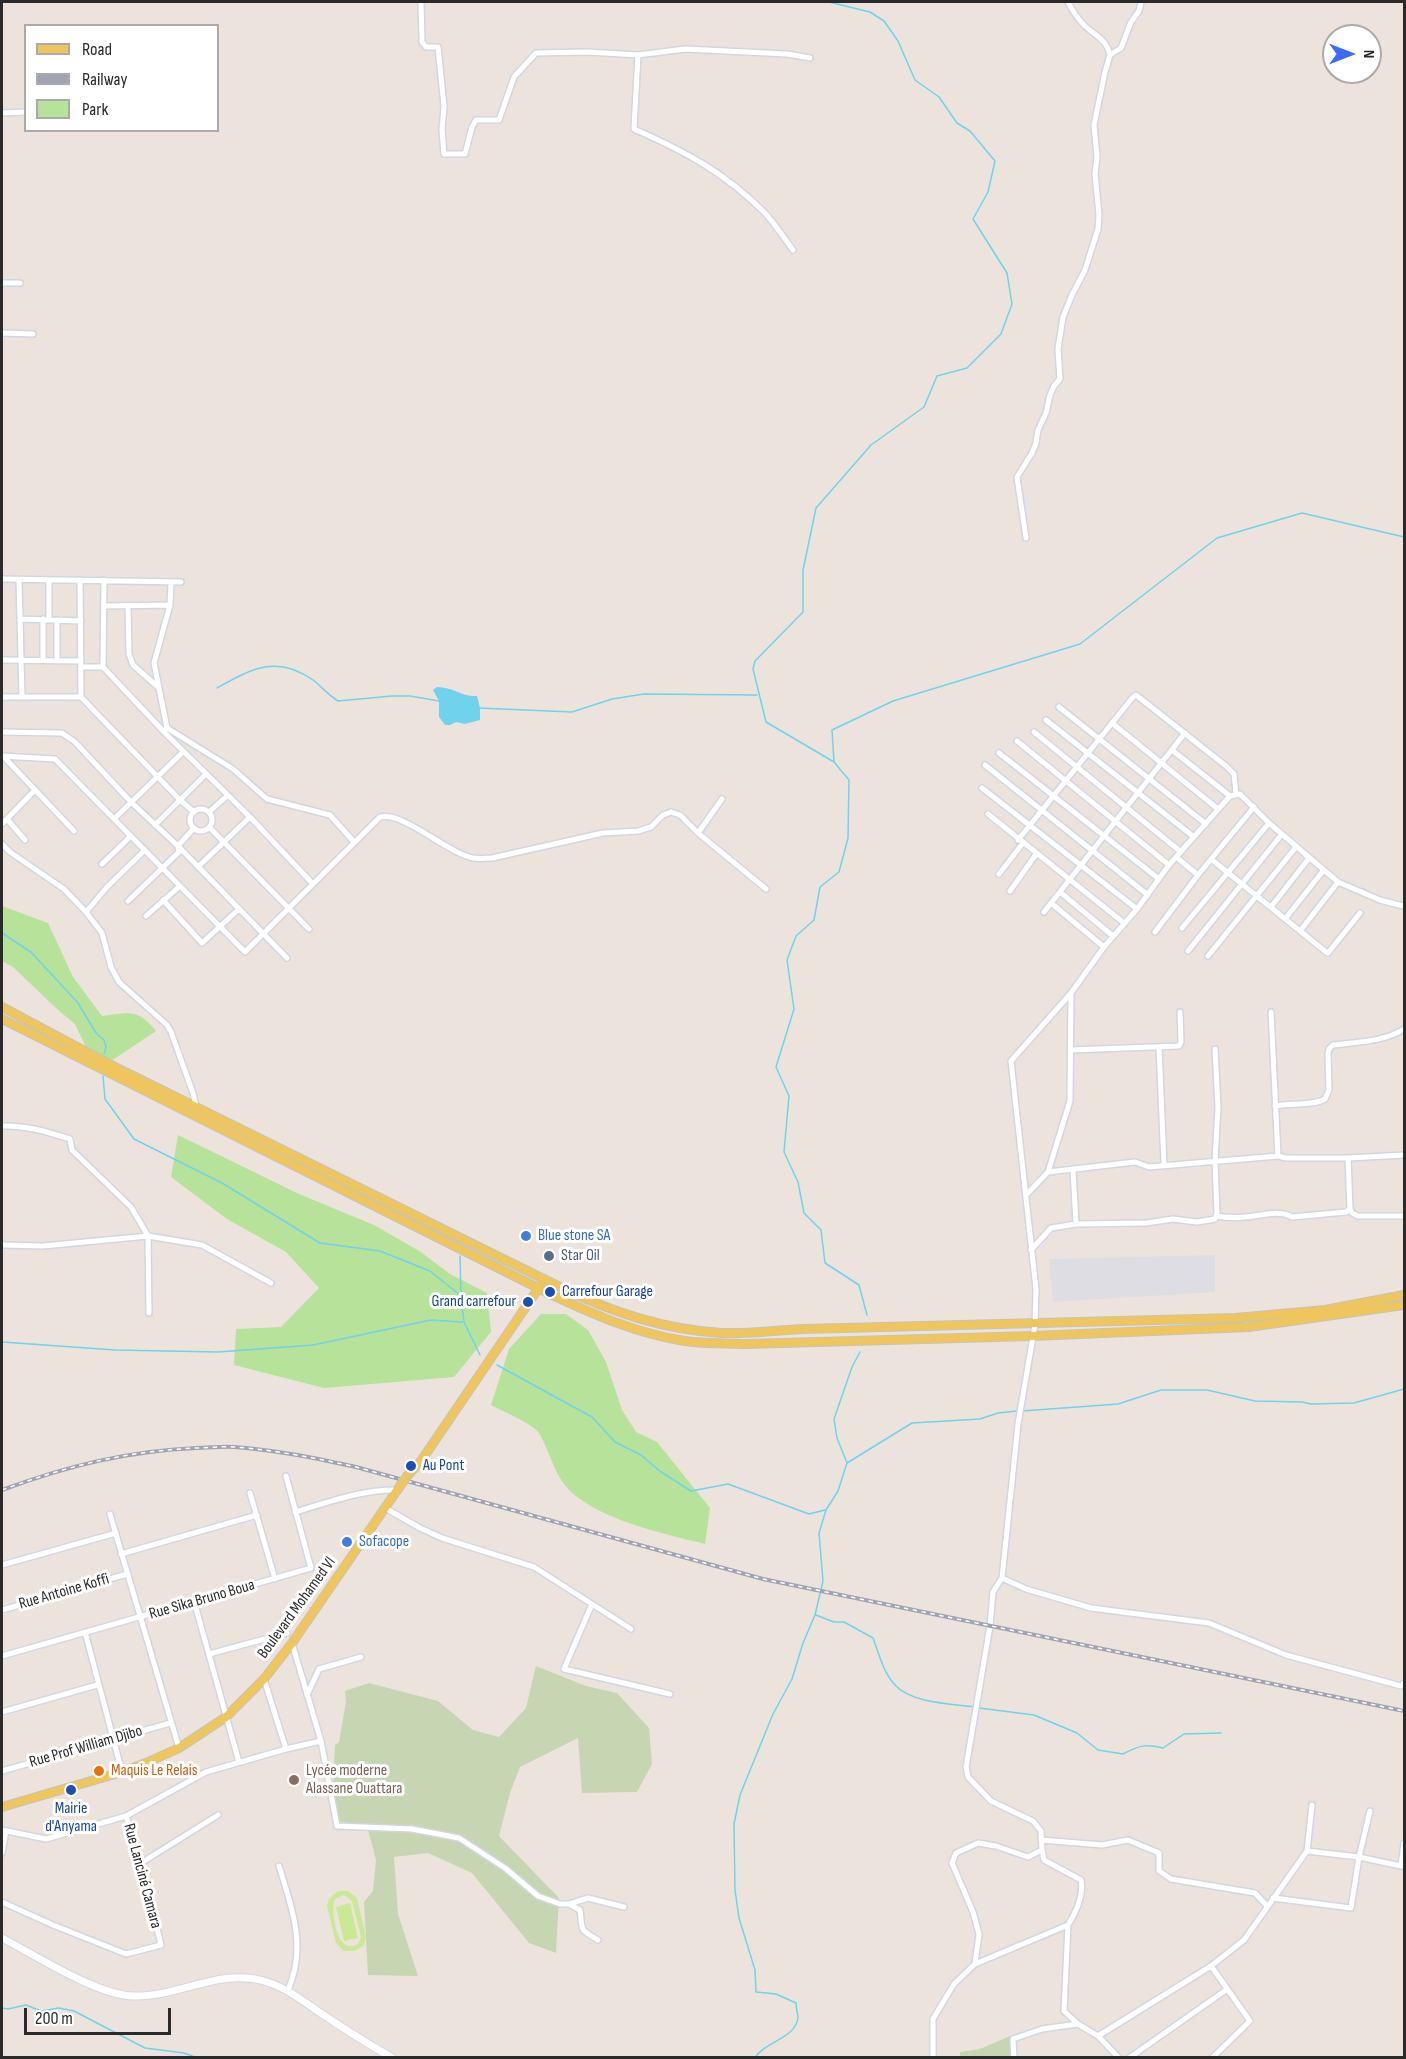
<!DOCTYPE html>
<meta charset="utf-8">
<style>
body{margin:0}
#map{position:relative;width:1406px;height:2059px;overflow:hidden;background:#ece4dc;font-family:"Sofia Sans Condensed",sans-serif}
canvas{display:block}
.frame{position:absolute;inset:0;border:3px solid #2a2a2a;pointer-events:none}
.legend{position:absolute;left:24px;top:24px;width:195px;height:108px;box-sizing:border-box;background:#fff;border:2px solid #aaa;margin:0;padding:8px 10px;list-style:none;font-size:18px;color:#2a2a2a}
.legend li{display:flex;align-items:center;gap:12px;height:30px}
.legend b{width:30px;border:2px solid #aaa}
.north{position:absolute;left:1322px;top:24px;width:60px;height:60px;box-sizing:border-box;background:#fff;border:2px solid #aaa;border-radius:50%;rotate:90deg;font-size:16px;font-weight:700;line-height:24px;text-align:center;color:#2a2a2a}
.north::after{content:'';display:block;margin:auto;width:21px;height:27px;background:#3e6af7;clip-path:polygon(50% 0,100% 100%,50% 72%,0 100%)}
.scale{position:absolute;left:24px;top:2008px;width:147px;height:27px;box-sizing:border-box;border:3px solid #2a2a2a;border-top:0;padding-left:8px;font-size:18px;line-height:21px;white-space:nowrap;color:#2a2a2a;-webkit-text-stroke:4px #fff;paint-order:stroke}
</style>
<div id="map">
<canvas width="1406" height="2059"></canvas>
<div class="frame"></div>
<ul class="legend">
<li><b style="height:8px;background:#efc65e"></b>Road</li>
<li><b style="height:8px;background:#9fa3b4"></b>Railway</li>
<li><b style="height:16px;background:#b6e299"></b>Park</li>
</ul>
<div class="north">N</div>
<div class="scale">200 m</div>
</div>
<script>
const g = document.querySelector('canvas').getContext('2d');
g.lineJoin = 'round';
function paint(path, color) { g.fillStyle = color; g.fill(path, 'evenodd'); }
function trace(path, color, width, dash) { g.strokeStyle = color; g.lineWidth = width; g.lineCap = dash ? 'butt' : 'round'; g.setLineDash(dash || []); g.stroke(path); }
function write(font, color, halo, rows, align = 'center') {
  g.font = font + ' "Sofia Sans Condensed",sans-serif'; g.lineWidth = 6; g.setLineDash([]); g.textBaseline = 'middle'; g.strokeStyle = halo; g.fillStyle = color; for (const [text, x, y, turn = 0] of rows) {
    g.save(); g.translate(x, y); g.rotate((+turn || 0) * Math.PI / 180); g.textAlign = isNaN(turn) ? turn : align; if (halo) g.strokeText(text, 0, 0); g.fillText(text, 0, 0); g.restore();
  }
}
paint(new Path2D(`
 M1215,1255v37l-162,10 -4,-43z`), '#dedde4');
paint(new Path2D(`
 M2,906l46,17 25,54 29,39c28,-3 35,-8 54,15l-45,30 -25,-14 -11,-23 -18,-15 -44,-42 -11,-6z
 M178,1135l121,59 75,31 47,27 29,22 37,19 4,39 -37,45 -130,11 -90,-23 2,-36 45,-2 38,-39 -33,-36 -59,-33 -56,-42z
 M541,1314h25l22,16 18,32 16,48 14,22 21,10 53,66 -5,36c-39,-10 -92,-21 -125,-45 -26,-18 -27,-42 -41,-66 -6,-9 -37,-22 -48,-28l18,-56z`), '#b6e299');
paint(new Path2D(`
 M536,1666l50,20 31,7 32,35 3,36 -15,28 -55,1 -4,-55 -58,29 -10,26 -11,43 60,62 -3,55 -27,-10 -57,-70 -44,-20 -34,4 4,57 20,62 -50,-1 -4,-73 9,-11 3,-31 -9,-34 -24,-3 -5,-3 -5,-24 2,-51 4,-3 7,-40 -1,-11 24,-8 69,18 35,29 26,7 27,-29z
 M1010,2036l2,21 -52,1v-6l20,-3z`), '#c6d6b3');
paint(new Path2D(`
 M338,1891h10l9,7 9,39 -2,8 -9,6h-11l-8,-8 -9,-37 2,-7zM344,1895l8,6 9,36 -3,7c-22,13 -28,-36 -23,-45z
 M350,1903l8,35 -14,3 -8,-34z`), '#cae995');
paint(new Path2D(`
 M437,687c16,0 25,10 40,9l3,12v12l-15,4 -9,-2 -6,3h-5l-6,-8v-16l-6,-11z`), '#70d2ed');
trace(new Path2D(`
 M829,2l41,10 14,9 14,20 17,39 24,17 18,26 13,8 25,30 -7,31 -15,27 34,54 5,31 -11,30 -34,34 -30,8 -13,31 -53,38 -55,63 -13,62v42l-48,49 -2,8 13,53 68,40 15,18 -1,58 -9,34 -19,15 -6,33 -18,16 -9,24 7,49 -18,58 13,29 -5,56 14,30 6,31 17,17 4,33 34,22 8,30
 M217,688c34,-19 60,-34 96,-8 9,7 15,15 25,21l54,-5h18l29,5
 M479,708l93,4 40,-13 32,-5 113,1
 M834,762l-2,-32 61,-29 187,-57 137,-106 85,-25 102,24
 M2,933l29,19 47,51 18,30 8,7 2,7 -2,7
 M103,1076l2,23 29,40 88,44 98,60 60,8 50,20 31,25 3,26 16,33
 M460,1256l1,38
 M2,1342l113,8 103,2 95,-7 118,-25 31,2
 M497,1365l95,52 23,25 26,13 20,17 30,19 37,-7 81,30 16,-4
 M1022,1411l96,-7 43,-14h46l48,11 47,1 9,2 43,-1 50,-14
 M847,1463l65,-40 68,-4 18,-6 19,-2
 M816,1615l18,7h10l29,16c6,16 10,34 22,47 16,18 56,19 79,22
 M979,1708l55,7 43,18 21,17 25,4c17,-9 22,-10 40,-6l21,-14 37,-1
 M2,2008l6,1 18,-4 15,6 18,-3 15,3 71,37 39,5 14,5
 M755,2058c10,-17 40,-19 43,-40 0,-4 -2,-10 -2,-15l-20,-9 -20,-2 -1,-22 -16,-52 -4,-28 -1,-66 6,-29 33,-81 19,-35 11,-36 12,-28 8,-34 -4,-48 7,-23 12,-19 9,-28 -10,-25 -3,-19 18,-52 8,-15`), '#70d2ed', 1.5);
const minor = new Path2D(`
 M421,2l1,40 4,5h12l6,59 -2,24 2,24h21l7,-27 4,-7h23l15,-43 22,-24 52,-1 50,3 -4,74c52,23 90,43 131,84 10,11 19,25 28,37
 M1068,2c4,8 10,17 17,24 10,9 22,14 25,29
 M638,55l47,-6 102,5 23,4
 M2,113l24,-1
 M2,283h18
 M2,333l31,1
 M1026,538l-9,-61 15,-24 4,-10 2,-13 8,-17 4,-18 4,-9 6,-7 -2,-30 5,-32 9,-22 13,-25 13,-41 1,-14 -4,-41 2,-17 -3,-32 11,-53 5,-17 11,-7 10,-26 8,-11 2,-9
 M2,579l179,3
 M80,580l1,117 99,103 14,12
 M104,580l-1,87 61,65 1,-2
 M19,581l3,115
 M171,582l-1,23 -16,58 13,65 66,41 34,30 63,16 24,27
 M104,606l66,-1
 M128,606l1,48 4,11 25,22
 M20,619l61,2
 M49,619v-39
 M57,620v40
 M2,660l79,1
 M43,660v-41
 M81,667h22
 M2,697h79
 M1059,707l147,117
 M1046,720l148,117
 M1112,723l106,86
 M2,732l60,1 13,9 56,60 47,44 109,112
 M164,732l86,85 62,66
 M1034,732l147,120
 M1017,741l152,124
 M1172,750l58,46
 M999,753l160,126
 M2,756l53,3 190,193 135,-135c23,-6 67,36 93,41 6,1 13,0 19,0l111,-25 35,-2 13,-4 12,-12 8,-3 9,3 18,18 68,56
 M3,756l71,75
 M985,765l163,130
 M982,788l155,121
 M190 820a11 11 0 1 1 22 0a11 11 0 1 1-22 0Z
 M209,812l18,-16
 M988,814l136,109
 M115,818l68,-66
 M7,819l18,21
 M2,824l33,-34
 M155,825l51,-51
 M210,828l99,101
 M698,833l24,-34
 M1018,840l115,-143 3,-2 90,71 8,8 2,20
 M2,844l8,8 54,37 22,23 16,21 9,34 8,15 48,43 4,7 22,61 3,13
 M1176,857l22,18 56,-68
 M1211,859l115,93 2,1 32,-40
 M102,864l29,-28
 M198,867l52,-50
 M999,874l24,-31
 M1010,891l27,-38
 M1060,892l53,44
 M163,900l39,43 37,-34
 M128,901l51,-49 -1,-6 15,-17
 M1051,903l53,44
 M1271,907l38,-49
 M86,912l21,-25 38,-37
 M1044,912l141,-179
 M146,916l34,-30
 M1285,919l38,-48
 M1182,928l87,-105
 M1300,931l38,-49
 M1155,932l43,-57
 M1188,951l94,-117
 M1208,956l88,-109
 M1271,1012l7,144
 M1159,1047l5,117
 M1070,1050l109,-4 2,-4 -1,-30
 M1275,1106c15,-3 38,0 50,-7l4,-9 -1,-36 1,-5 4,-4c23,-3 51,-3 71,-16
 M2,1126c23,-1 46,6 68,13l2,11 59,57 17,29 1,77
 M1348,1158l2,51 2,4 6,3h46
 M1073,1169l3,55
 M1048,1172l87,-10 14,5 129,-11 8,2h62l56,-3
 M1026,1195l22,-23 22,-71 1,-108
 M1217,1216c9,2 18,2 28,1 15,-1 33,-8 47,0l54,-5 4,-3
 M2,1245l41,1 105,-10 54,9 69,38
 M1031,1250l20,-22 25,-4 70,-1 27,-4 24,3 18,-3 2,-6 -2,-52 3,-54 -3,-58
 M250,1493l25,86
 M387,1509l33,19 22,10 92,29 97,62
 M295,1512c34,-10 68,-23 103,-22
 M110,1514l69,234
 M121,1554l136,-39
 M2,1565l114,-32
 M1002,1578l24,11 65,19 118,15 77,32 115,31 3,-3
 M194,1601l45,161
 M592,1604l-28,65 106,25
 M2,1610l125,-36
 M85,1632l37,140
 M292,1643l29,98 16,85 75,3 47,9 46,30 33,28 22,8h9l19,-6 36,9
 M209,1654l78,-21
 M2,1656l309,-88 -25,-92
 M264,1679l22,70
 M307,1695l12,-26 42,-12
 M2,1712l95,-27
 M2,1771l168,-48
 M1370,1811l-11,46 42,9
 M2,1830l44,9 80,-23 80,-44 80,-23 35,-8
 M1041,1840l61,5 26,-5 31,13v18l12,8 84,14 12,13
 M2,1853l4,-22
 M141,1863l77,-48
 M279,1866c13,42 28,81 9,124
 M1403,1866h-2l3,-23
 M1273,1898l78,10 8,-51 -52,-6
 M2,1902l51,23 73,29 35,-9 -20,-82 -15,-47
 M569,1904l11,6c3,22 -2,18 18,30
 M975,1964l4,-30 -6,-22 -21,-49 4,-10 22,-10 18,3 32,11 14,-7
 M1211,1966l39,55 -38,37
 M1098,2036l113,-70 33,-26 63,-89 5,-46
 M933,2058v-39l21,-35 21,-20 93,-39
 M1014,2058l-1,-19 29,-10 36,-5
 M1119,2058l-21,-22 -20,-12 -14,-13 4,-86c8,-13 16,-30 13,-45l-37,-20 -2,-10 -1,-19 -8,-10 -42,-20 -23,-24 -2,-10 24,-141 3,-34 9,-14 16,-154 17,-99 1,-36 -25,-228 60,-68 33,-46 33,-38 32,-44 61,-69 10,-2 29,29 69,59 42,18 23,6
 M1129,2058l97,-68`);
const tertiary = new Path2D(`
 M2,1938c33,17 96,58 132,58 44,1 86,-28 130,-15 21,6 38,19 55,31 24,16 48,32 74,46`);
const primary = new Path2D(`
 M2,1007l105,56 455,225c53,25 100,41 159,45 28,1 56,-3 83,-4l431,-11 90,-8 79,-15
 M2,1019l550,276c43,20 86,39 133,46 20,3 41,2 61,3l286,-8 217,-9 155,-22
 M408,1475l13,-14 119,-175
 M2,1807l120,-35 24,-9 33,-15 47,-31 38,-38 28,-36 108,-157`);
trace(minor, '#d1d6e3', 8);
trace(tertiary, '#d1d6e3', 9);
trace(primary, '#c3c3c3', 10);
trace(minor, '#fff', 5);
trace(tertiary, '#fff', 7);
trace(primary, '#efc65e', 8);
const rail = new Path2D(`
 M2,1490c65,-24 125,-39 195,-42 12,0 25,-2 37,-1 42,3 81,11 122,20l407,112 641,132`);
trace(rail, '#9fa3b4', 4);
trace(rail, '#fff', 1.5, [4.5]);
const primaryBridge = new Path2D(`
 M400,1486l8,-11`);
trace(primaryBridge, '#c3c3c3', 10, []);
trace(primaryBridge, '#efc65e', 8);
for (const [x, y, r, color] of [
 [526,1236,6,"#3f7fe0"],
 [549,1256,6,"#5c6f8a"],
 [550,1292,6,"#1a4fb4"],
 [528,1302,6,"#1a4fb4"],
 [411,1466,6,"#1a4fb4"],
 [347,1542,6,"#3f7fe0"],
 [99,1771,6,"#e8710a"],
 [294,1780,6,"#8d6e63"],
 [71,1790,6,"#1a4fb4"]
]) { const dot = new Path2D(); dot.arc(x, y, r, 0, 2 * Math.PI); g.fillStyle = color; g.fill(dot); trace(dot, '#fff', 2); }
write('16px', '#366cbe', '#fff', [
 ["Blue stone SA",538,1236],
 ["Sofacope",359,1542]
], 'left');
write('16px', '#4e5e75', '#fff', [
 ["Star Oil",561,1256]
], 'left');
write('16px', '#164399', '#fff', [
 ["Carrefour Garage",562,1292],
 ["Grand carrefour",516,1302,"right"],
 ["Au Pont",423,1466],
 ["Mairie",71,1809,"center"],
 ["d'Anyama",71,1827,"center"]
], 'left');
write('16px', '#2a2a2a', '#fff', [
 ["Rue Antoine Koffi",64,1592,-16],
 ["Rue Sika Bruno Boua",202,1600,-16],
 ["Boulevard Mohamed VI",297,1608,-54],
 ["Rue Prof William Djibo",86,1747,-16],
 ["Rue Lanciné Camara",142,1876,75]
]);
write('16px', '#c56008', '#fff', [
 ["Maquis Le Relais",111,1771]
], 'left');
write('16px', '#785e54', '#fff', [
 ["Lycée moderne",306,1771],
 ["Alassane Ouattara",306,1789]
], 'left');
</script>
